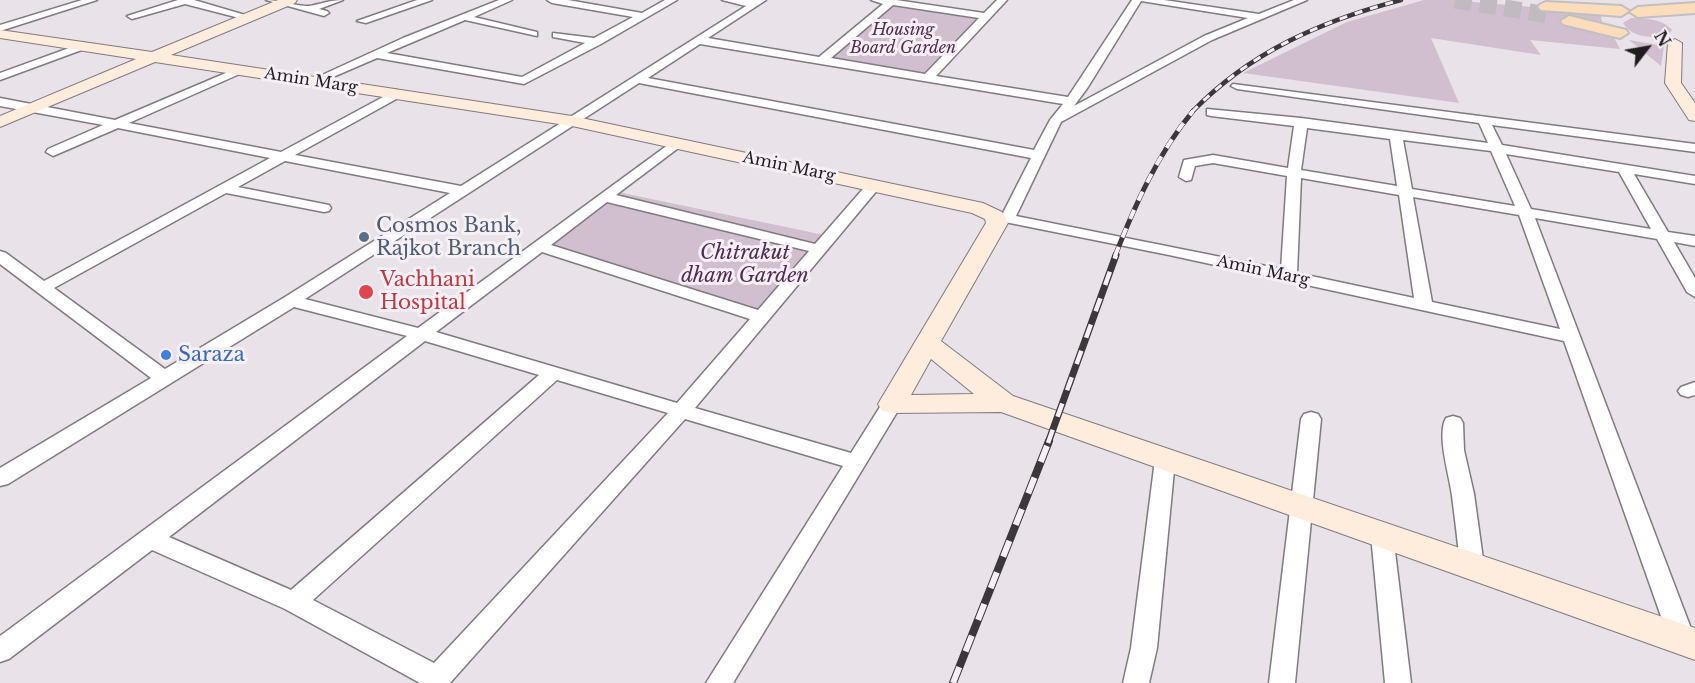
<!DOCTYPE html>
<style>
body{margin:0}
#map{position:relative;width:1695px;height:683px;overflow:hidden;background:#e9e2e9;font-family:"Libre Baskerville",serif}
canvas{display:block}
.north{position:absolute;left:1617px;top:18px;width:60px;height:60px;-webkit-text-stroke:4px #f7eff6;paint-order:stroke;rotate:59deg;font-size:16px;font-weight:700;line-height:24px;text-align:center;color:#201d20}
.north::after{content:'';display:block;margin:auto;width:21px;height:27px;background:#201d20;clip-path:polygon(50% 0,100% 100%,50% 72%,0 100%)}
</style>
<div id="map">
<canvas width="1695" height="683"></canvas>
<div class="north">N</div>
</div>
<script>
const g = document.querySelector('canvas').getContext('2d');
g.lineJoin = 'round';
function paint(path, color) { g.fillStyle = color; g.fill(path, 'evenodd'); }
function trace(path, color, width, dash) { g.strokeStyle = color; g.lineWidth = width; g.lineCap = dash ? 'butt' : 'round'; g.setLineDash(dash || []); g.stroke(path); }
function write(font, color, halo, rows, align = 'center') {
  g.font = font + ' "Libre Baskerville",serif'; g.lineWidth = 6; g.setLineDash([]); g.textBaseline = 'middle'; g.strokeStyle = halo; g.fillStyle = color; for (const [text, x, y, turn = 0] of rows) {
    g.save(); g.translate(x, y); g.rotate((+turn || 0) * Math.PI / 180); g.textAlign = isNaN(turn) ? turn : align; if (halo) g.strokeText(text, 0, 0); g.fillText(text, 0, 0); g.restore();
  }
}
paint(new Path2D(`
 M1424,0h28l148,13 4,16 7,3 9,17 -90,-9 11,15 -110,-17 28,65 -216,-30 104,-51z
 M891,2l96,14 -60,62 -106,-17z
 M1631,18c14,0 32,1 41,12l-5,6c-16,2 -35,2 -44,-13z
 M1629,40l35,6 -3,20z
 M613,191l216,45 -68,81 -222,-71z`), '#d1bfcf');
trace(new Path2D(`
 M1455,0l94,15`), '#c1bbc1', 17, [17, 8]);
const street = new Path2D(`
 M82,0h15l-97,31v-6z
 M178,0h16l58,17 -5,3 -62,-16 -53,15 -5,-3z
 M266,0c13,0 35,7 43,6 12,-2 21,-6 34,-6l-24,9 8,2 2,2 -5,3z
 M417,0h15l-66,23 -9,-2z
 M499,0h13l-38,17 63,15v4l-72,-16 -78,33 135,24 63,-34 -32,-6v-4l41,5 39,-21 -81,-14 -5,-3h21l74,13 23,-13h12l-76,44 -77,40 -147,-26 -58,25h-8l-2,-2 94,-43z
 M722,0h44l-58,38 111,19 64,-53 -12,-4h25l88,13 13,-13h10l-71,76 132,21 64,-97h32l95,14 35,-14h13l-95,40 -151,82 -45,94 265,53 6,-93 -74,-13 -18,3 -4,14 -5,1 -7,-4 5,-17 29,-5 75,13 6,-42 -83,-10 -4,-1v-6l94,9 187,25 -9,-20 -242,-34 -6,-3 2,-2 462,60v8l-203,-27 10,20 193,31v8l-61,-10 34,58 27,4v10l-21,-4 21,36v19l-8,-5 -30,-53 -122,-21 160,421 -4,8 -9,3 -9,-3 -4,-8 -105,-298 -395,-86 -179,-36 -2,-3 2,-3h13l28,-55 -392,-75 -334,216 113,29 258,-189 5,1 2,3 -2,3 -65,49 199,49 54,-62h10l2,3 -2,3 -184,220 156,45 34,-54 7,-2 7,2 3,5 -169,279h-27l137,-217 -158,-47 -235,264h-30l-135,-74 -133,-59 -143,109 -9,3v-26l407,-300 -113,-29 -286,177 -8,2v-18l151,-90 -151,-114v-13l6,2 38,28 226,-123 -152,-30 -65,28 -7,-4 2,-3 55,-24 -103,-19v-8l115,22 125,-53 6,3 -2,2 -115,51 152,29 115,-62 4,1v6l-105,58 166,31 285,-180zM1141,1l107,17 -44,18 -130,70 14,-19zM893,5l86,13 -54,56 -94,-16zM700,44l363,60 -13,16 -16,30 -386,-72zM1307,128l83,11 7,47 -96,-16zM1403,140l88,11 24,55 -103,-17zM1506,154l113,18 32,57 -120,-20zM285,161l165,32 -165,104 -120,72 -111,-81 172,-95 98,19 5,-1 2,-3 -2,-3 -91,-18zM1301,178l98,17 15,103 -117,-25zM1413,197l106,18 41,114 -128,-27zM607,202l202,49 -51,59 -207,-65zM542,252l208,67 -73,84 -241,-71zM425,341l114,34 -248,215 -122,-53zM557,380l111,33 -234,250 -121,-63z
 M83,43l4,1v4l-87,32v-7z
 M1695,382v13l-7,2 -7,-2 -3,-4 3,-4z
 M1311,412l7,2 3,5 -26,264h-26l32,-264 3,-5z
 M1453,416l7,2 3,5 1,27 10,44 10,72 -4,7 -8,3 -8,-3 -4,-7c-2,-23 -5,-47 -8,-70 -2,-19 -16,-61 -6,-78z
 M1165,452l7,3 3,5 -18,188 -8,35h-26l8,-35 24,-188 3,-5z
 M1382,526l8,3 3,6 18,148h-26l-14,-148 3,-6z`);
const secondary = new Path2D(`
 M278,0h19l-2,3 -124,52 401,61 411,87 19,9 6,11 -67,118 72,55 682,232v32l-694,-248 -109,1 -10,-2 -4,-7 108,-181 -1,-4 -13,-6 -400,-87 -417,-64 -155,65v-11l136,-57 -136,-21v-8l152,22zM931,359l43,35 -63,1z
 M1675,39l7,4 -1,40 14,20v18l-6,-1 -24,-37 3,-40z`);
const primary = new Path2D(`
 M1546,2l75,4 8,5 -8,5 -80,-6 -3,-3 3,-3z
 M1695,3v10l-57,4 -8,-5 8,-5z
 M1569,16l57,14 2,3 -8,5 -57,-14 -2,-3z`);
trace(street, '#817a81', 3);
trace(secondary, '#817a81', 2);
trace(primary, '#c1c0c1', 4);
paint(street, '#fff');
paint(secondary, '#feeddd');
paint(primary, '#fcdcbb');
const railFar3 = new Path2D(`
 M1192,112c58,-60 129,-91 209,-112`);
const railFar2 = new Path2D(`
 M1115,256c20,-51 43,-103 78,-145`);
const railFar1 = new Path2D(`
 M1048,443l68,-188`);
const rail = new Path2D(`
 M953,683l96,-242`);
trace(railFar3, '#3b373b', 4.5);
trace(railFar2, '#3b373b', 5);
trace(railFar1, '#3b373b', 7);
trace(rail, '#3b373b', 8);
trace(railFar3, '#f7eff6', 3, [8]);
trace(railFar2, '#f7eff6', 4, [10]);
trace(railFar1, '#f7eff6', 4.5, [14]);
trace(rail, '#f7eff6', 6, [17]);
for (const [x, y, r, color] of [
 [364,237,6,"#5c6f8a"],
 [366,292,8,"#e0444e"],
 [166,355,6,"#3f7fe0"]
]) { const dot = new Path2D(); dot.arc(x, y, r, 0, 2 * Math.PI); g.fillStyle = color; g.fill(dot); trace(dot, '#f7eff6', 2); }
write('italic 16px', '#512d50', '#f7eff6', [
 ["Housing",903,30],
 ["Board Garden",903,48]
]);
write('16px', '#201d20', '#f7eff6', [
 ["Amin Marg",311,81,9],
 ["Amin Marg",789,167,12],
 ["Amin Marg",1263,271,12]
]);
write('20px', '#4e5e75', '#f7eff6', [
 ["Cosmos Bank,",376,226],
 ["Rajkot Branch",376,249]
], 'left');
write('italic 20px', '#512d50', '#f7eff6', [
 ["Chitrakut",745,253],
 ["dham Garden",745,276]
]);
write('20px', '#be3a42', '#f7eff6', [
 ["Vachhani",380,280],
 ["Hospital",380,303]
], 'left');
write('20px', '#366cbe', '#f7eff6', [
 ["Saraza",178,355]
], 'left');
</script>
